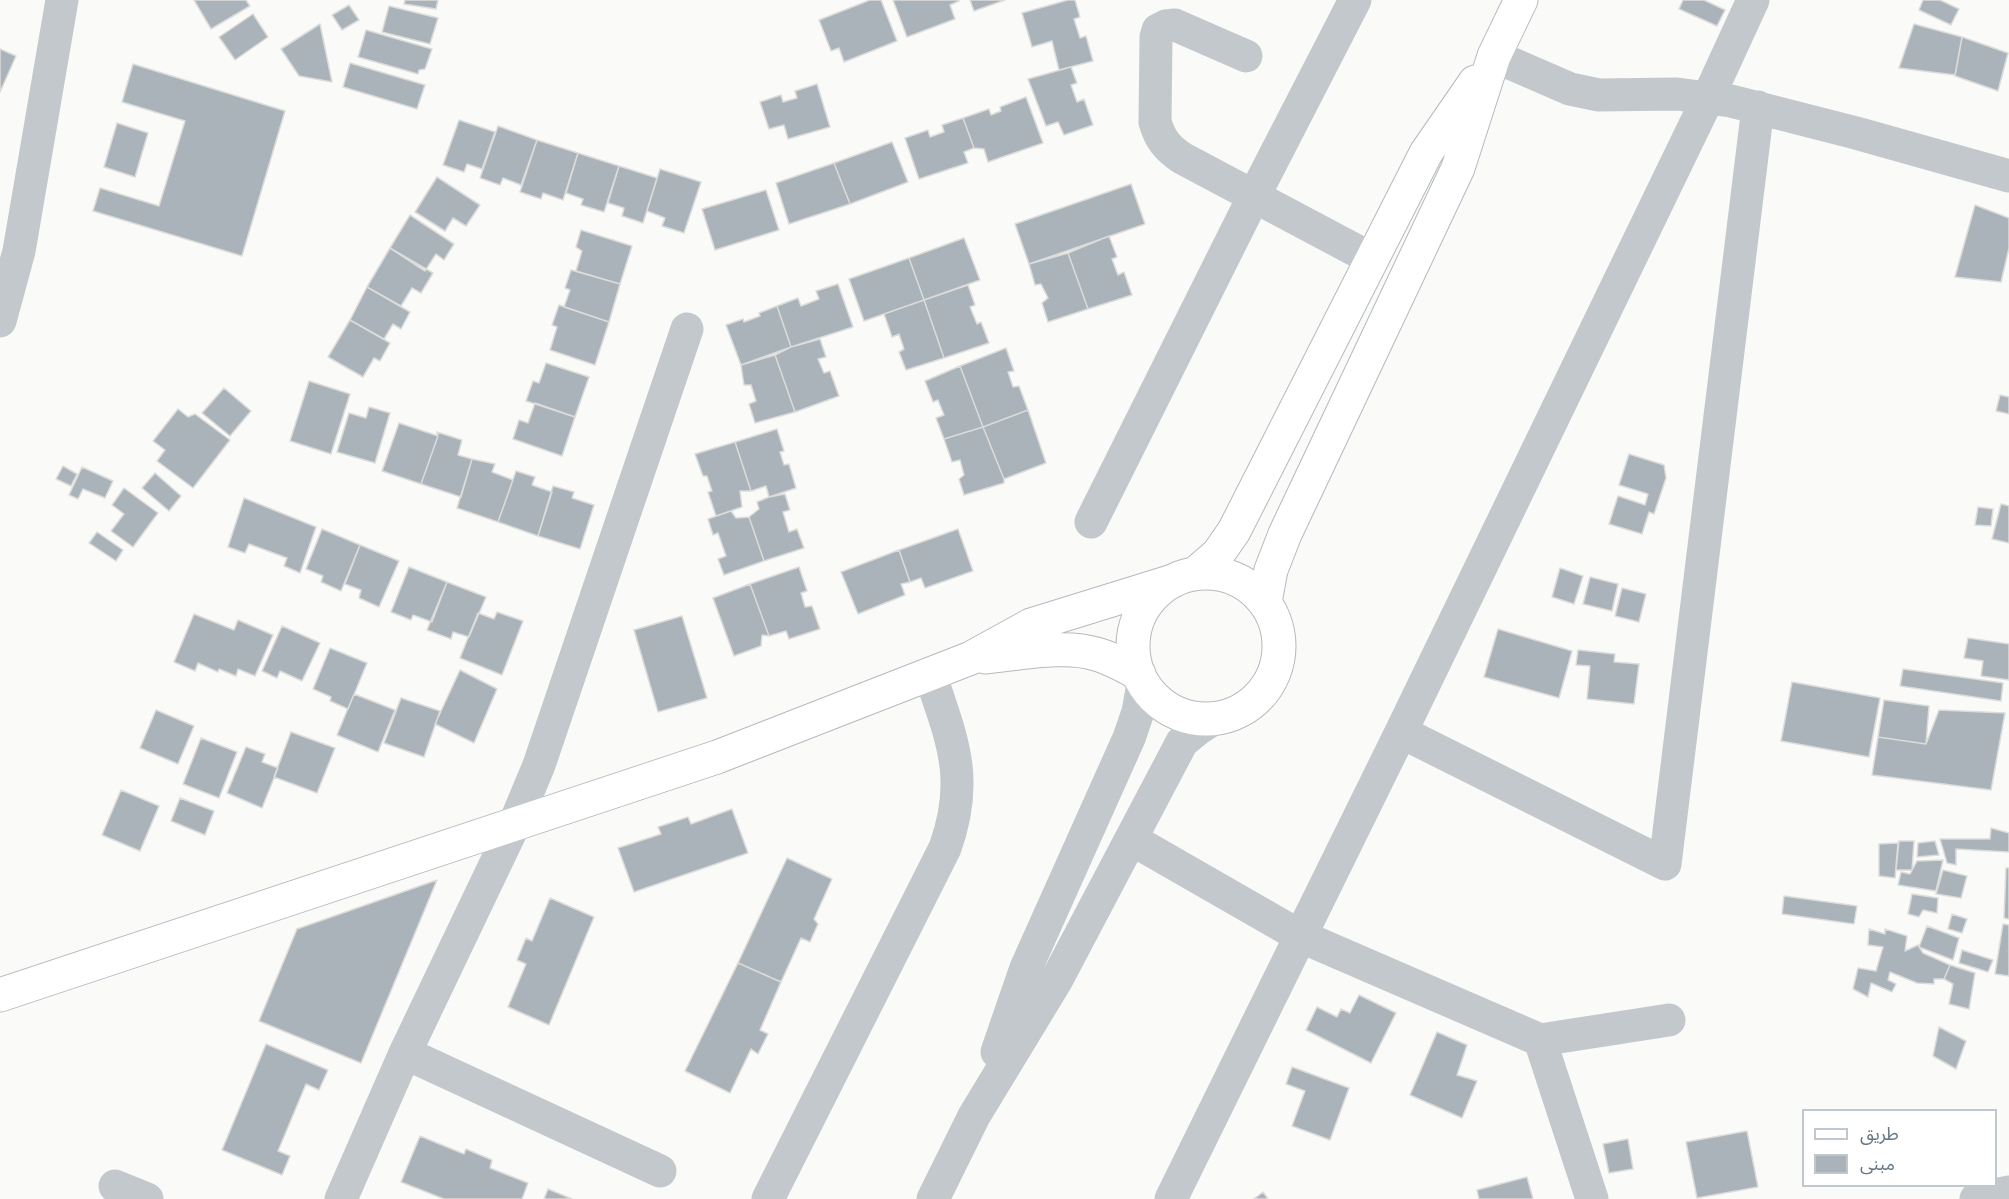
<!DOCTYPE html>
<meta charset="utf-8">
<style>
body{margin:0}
#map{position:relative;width:2009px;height:1199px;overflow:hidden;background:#fafaf8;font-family:Jost,"Noto Sans Arabic",sans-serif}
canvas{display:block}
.legend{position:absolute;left:1802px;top:1109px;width:195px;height:78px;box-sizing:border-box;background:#fff;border:2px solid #c1c8cd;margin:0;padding:8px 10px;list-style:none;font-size:18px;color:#657683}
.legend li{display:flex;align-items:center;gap:12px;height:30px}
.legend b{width:30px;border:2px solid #c1c8cd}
</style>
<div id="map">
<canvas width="2009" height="1199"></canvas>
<ul class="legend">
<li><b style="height:8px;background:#fff"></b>طريق</li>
<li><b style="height:16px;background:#aab3b9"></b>مبنى</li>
</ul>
</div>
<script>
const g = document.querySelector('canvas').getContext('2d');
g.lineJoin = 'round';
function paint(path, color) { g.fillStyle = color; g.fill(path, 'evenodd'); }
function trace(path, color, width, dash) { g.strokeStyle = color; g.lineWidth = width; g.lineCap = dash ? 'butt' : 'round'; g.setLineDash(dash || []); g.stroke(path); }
const building = new Path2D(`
 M194,0h52l4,6 -39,23z
 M405,0h33l-2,9 -32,-5z
 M870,0h11l16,41 -53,21 -5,-14 -8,3 -12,-31z
 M893,0h65l1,1 -9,4 5,14 -48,18z
 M970,0h35l-31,11z
 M1068,0h7l5,17 -6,2 6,19 6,-2 7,25 -34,9 -7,-29 -20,6 -10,-34z
 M1683,0h21l21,10 -8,16 -38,-17z
 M1923,0h17l19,9 -8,16 -32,-15z
 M349,5l10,15 -17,10 -10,-15z
 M389,6l49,12 -8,26 -48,-12z
 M253,14l15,23 -33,23 -16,-23z
 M320,24l12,58 -33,-6 -18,-27z
 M1914,24l48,13 -7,38 -56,-7z
 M366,30l66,19 -7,20 -6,1 -1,4 -60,-17z
 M1962,37l46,16 -10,38 -43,-15z
 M0,49l16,7 -16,36z
 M350,63l75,22 -8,24 -74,-22z
 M133,64l152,47 -43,145 -149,-45 7,-23 59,18 26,-85 -63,-19z
 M1071,67l6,16 -6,2 6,17 7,-3 9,26 -29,10 -6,-13 -12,4 -18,-47z
 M817,84l13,43 -42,12 -4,-14 -15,4 -9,-27 21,-7 2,7 14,-4 -2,-7z
 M1026,97l17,46 -55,19 -4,-13 -10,-1 -11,-30 26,-9 2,6 10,-4 -1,-4z
 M963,118l11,30 -10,4 4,11 -49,16 -14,-41 23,-8 2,7 14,-5 -2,-7z
 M459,120l36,12 -13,37 -15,-5 -3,8 -21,-7z
 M117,123l31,10 -13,44 -31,-10z
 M498,126l39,14 -16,45 -18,-7 -3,7 -20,-7z
 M537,140l41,13 -15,47 -20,-7 -2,6 -21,-7z
 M892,142l16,40 -58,22 -16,-41z
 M578,153l41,13 -15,46 -23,-7 2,-6 -17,-6z
 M834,163l16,41 -61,20 -13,-41z
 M619,166l38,12 -14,45 -21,-7 2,-8 -16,-5z
 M660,169l41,13 -17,51 -22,-7 3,-8 -18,-7z
 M437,177l43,28 -14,21 -13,-8 -8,13 -30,-19z
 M1131,184l14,40 -116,40 -14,-40z
 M766,190l13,40 -64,20 -13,-41z
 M1975,205l34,13v30l-8,34 -46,-5z
 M410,215l44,29 -10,16 -8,-6 -11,17 -35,-23z
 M581,230l51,16 -12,38 -44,-13 6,-20 -6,-4z
 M1109,236l8,21 -5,2 6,16 6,-3 8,23 -44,14 -20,-56z
 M964,238l16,42 -56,20 -15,-42z
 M390,248l43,25 -12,20 -9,-5 -11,18 -34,-19z
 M1068,253l20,56 -40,13 -6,-19 6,-5 -7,-14 -6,1 -6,-21z
 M909,258l15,42 -60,21 -15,-42z
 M571,270l49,14 -11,38 -45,-15 6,-17 -5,-2z
 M838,284l15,43 -62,20 -14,-41 21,-8 3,8 18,-7 -3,-8z
 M968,285l7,20 -5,2 7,17 4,-2 8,21 -45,15 -20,-58z
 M367,287l43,25 -9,17 -8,-5 -9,15 -34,-19z
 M924,300l20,58 -38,12 -7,-18 5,-3 -5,-15 -7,3 -8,-23z
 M559,305l50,17 -14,43 -45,-15 7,-23 -5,-2z
 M777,306l14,41 -50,18 -15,-40 17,-6 1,3 16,-6 -1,-3z
 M350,320l40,23 -10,18 -6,-3 -11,19 -35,-20z
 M820,339l6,18 -8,2 6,14 6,-2 9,25 -44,16 -20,-57 16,-8z
 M1006,348l8,23 -6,1 5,15 6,-1 9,24 -45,17 -23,-61z
 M775,355l20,57 -40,11 -6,-19 7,-3 -5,-16h-7l-3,-20z
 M546,363l43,14 -14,40 -49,-16 7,-20 6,2z
 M960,366l23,61 -39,12 -8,-21 8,-3 -6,-15 -5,2 -8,-21z
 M309,381l41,13 -19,60 -41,-13z
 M224,388l27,23 -21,25 -28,-23z
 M2000,395l9,2v17l-13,-3z
 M535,403l40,14 -13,39 -49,-17 6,-19 9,3z
 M369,407l21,6 -15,50 -38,-11 12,-39 17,5z
 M178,409l10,8 7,-3 35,26 -37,48 -36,-27 8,-11 -12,-9z
 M1028,410l18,53 -42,16 -21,-52z
 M399,423l39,13 -17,48 -39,-13z
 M983,427l21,52v4l-40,12 -5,-16 5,-4 -4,-15 -8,2 -8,-23z
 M777,429l7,22 -4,1 4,13 5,-1 7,24 -27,9 -3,-11 -15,5 -16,-49z
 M437,432l25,8 -4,15 14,4 -11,38 -40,-13 17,-48z
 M735,442l16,49h-11l2,16 -26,9 -8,-24 4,-1 -5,-15h-4l-8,-22z
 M1629,454l35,11 2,13 -12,36 -5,-2 -7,22 -33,-10 9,-28 27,9 3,-11 -29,-9z
 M472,459l23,5 -3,8 21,8 -15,42 -41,-14z
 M63,466l14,8 -6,12 -15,-7z
 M82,467l31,14 -8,17 -22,-9 -5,10 -9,-4z
 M516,471l19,6 -3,8 20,7 -14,44 -40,-14z
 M155,473l26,23 -12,15 -27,-23z
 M553,486l21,6 -2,6 22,7 -14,44 -42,-13z
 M124,488l34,25 -25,34 -22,-16 13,-17 -12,-9z
 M785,494l5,16 -7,2 6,20 8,-3 7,19 -40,13 -15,-44 10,-8 -2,-7 12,-5z
 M244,498l72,29 -16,46 -16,-7 3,-8 -38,-14 -4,9 -17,-6z
 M2001,504l8,2v37l-17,-4z
 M1978,507l15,2 -2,17 -16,-1z
 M731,511l5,7 13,-1 15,44 -40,14 -6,-16 8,-3 -8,-23 -5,2 -5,-16z
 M322,529l38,16 -19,46 -20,-9 2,-6 -17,-7z
 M958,529l15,42 -48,17 -4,-10 -11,4 -11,-32z
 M97,532l26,18 -7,11 -27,-18z
 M360,545l39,16 -20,46 -20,-9 2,-8 -16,-6z
 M899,550l11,32 -9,2 4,11 -47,19 -17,-42z
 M409,567l38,15 -15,40 -19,-7 -2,5 -20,-8z
 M799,567l8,24 -6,2 4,14 7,-1 8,23 -31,10 -3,-8 -17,5 -19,-52z
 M1560,568l23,8 -9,28 -22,-7z
 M1590,577l28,7 -6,27 -29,-7z
 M447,582l39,15 -17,40 -16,-5 -2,7 -24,-9z
 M750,584l19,52 -7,-1 -1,11 -27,10 -21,-58z
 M1622,588l24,6 -7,28 -24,-6z
 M497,612l26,9 -21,54 -42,-17 18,-45 16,6z
 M194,614l40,16 4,-10 35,15 -18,41 -17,-7 -2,7 -17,-7 -1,3 -20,-9 -3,8 -21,-9z
 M682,616l25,82 -49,14 -24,-82z
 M282,626l38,17 -18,38 -22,-10 -3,7 -15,-7z
 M1498,629l74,22 -13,47 -75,-21z
 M1968,638l41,6v36l-28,-4 2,-15 -19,-3z
 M330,648l37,15 -19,46 -18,-8 1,-4 -18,-8z
 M1578,650l37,4 -1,8 25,2 -5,40 -47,-5 3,-33 -14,-1z
 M1903,669l100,14 -2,18 -101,-15z
 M460,670l37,19 -23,54 -39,-19z
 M1792,682l88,16 -11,59 -88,-16z
 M354,694l41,16 -17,42 -41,-17z
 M401,698l39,13 -16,46 -40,-14z
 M1884,700l45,6 -3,38 -48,-7z
 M156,710l38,16 -16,38 -38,-16z
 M1939,710l66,3 -14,77 -119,-15 6,-38 48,7z
 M291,732l44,16 -18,45 -43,-16z
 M201,738l36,14 -18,46 -36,-14z
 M246,747l19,7 -3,8 16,6 -16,40 -35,-15z
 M121,790l38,16 -19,45 -38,-16z
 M180,798l34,13 -9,24 -34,-14z
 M732,809l16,44 -114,39 -16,-44 43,-14 -3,-7 30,-10 3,7z
 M1991,828l18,5v19l-53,-3v16l-9,-2 -7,-24h50z
 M1899,841h15l-2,29h-16z
 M1935,841l4,14 -22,2 1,-14z
 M1898,843l-3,35 -16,-2v-32z
 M787,858l45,21 -18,40 4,5 -8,18 -9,-4 -20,44 -43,-19z
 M1943,860l-7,31 -38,-6 3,-13 9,2 7,-13z
 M2006,868h3v51l-5,-1z
 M1943,870l24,6 -6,22 -25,-4z
 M437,880l-76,183 -102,-42 38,-92z
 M1912,894l26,4 -1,15 -14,-3 -4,7 -11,-3z
 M1784,896l73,10 -3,18 -72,-10z
 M550,898l44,19 -45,108 -41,-18 18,-43 -9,-4 9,-22 6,3z
 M1952,914l15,5 -5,14 -14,-4z
 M2003,924l6,1v51l-14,-2z
 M1927,926l32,12 -6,22 -34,-13z
 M1869,929l16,5v-5l22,7 -2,15 13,-6 5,8 27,12 -6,14h-10v5l-17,-1 -27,-11 -2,8 8,4 -4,8 -21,-9 -3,14 -15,-8 5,-21 18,3 7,-24 -15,-2z
 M1962,950l31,10 -5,12 -29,-9z
 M738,963l43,19 -21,48 8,4 -10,20 -7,-5 -21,44 -45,-22z
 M1950,965l25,8 -6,36 -20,-5 4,-20 -9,-5z
 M1359,995l37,18 -25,50 -65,-33 11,-23 20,10 4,-8 9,4z
 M1939,1027l27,14 -10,28 -23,-13z
 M1437,1032l30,13 -10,30 20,6 -15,37 -52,-23z
 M266,1044l62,26 -9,20 -13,-6 -28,67 12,5 -8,19 -60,-25z
 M1292,1067l57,21 -19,52 -38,-14 13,-35 -19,-7z
 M1747,1131l11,56 -61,11 -11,-56z
 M420,1136l44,18 2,-5 26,11 -2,8 38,15 -6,16h-78l-43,-17z
 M1628,1139l5,30 -24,4 -6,-29z
 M1527,1177l6,22h-54l-2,-9z
 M548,1189l24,10h-28z
 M1263,1192l5,7h-14z`);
paint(building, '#aab3b9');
trace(building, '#dcdcda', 1.5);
const major = new Path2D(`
 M1133 646a73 73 0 1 1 146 0a73 73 0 1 1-146 0Z
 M1196,573l22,-19 16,-23 192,-378 49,-71
 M1265,602l6,-32 14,-36 173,-366 36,-112 27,-56
 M985,657c33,-3 80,-13 111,-3 15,4 29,12 43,20
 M0,995l717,-238 254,-99 60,-33 142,-44`);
trace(major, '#b5babe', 35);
trace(new Path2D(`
 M1246,56l-71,-31 -9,1 -8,4 -2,7 -1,85c5,17 12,26 27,36l190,101
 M1494,56l76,33 29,6 78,-1 54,7 125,32 153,43
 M0,321l19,-70 43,-251
 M1091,522l163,-326 101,-196
 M1401,732l264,132 93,-757
 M1131,839l169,97 240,104 129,-20
 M1540,1040l52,159
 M997,1052l29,-84 103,-230 9,-26 5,-28
 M405,1053l255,118
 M115,1186l32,13
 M341,1199l64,-146 109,-228 25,-60 148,-436
 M768,1199l177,-351c25,-70 7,-108 -15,-174
 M933,1199l41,-83 82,-135 126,-239 16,-13 17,-11
 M1171,1199l230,-467 307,-634 45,-98
 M1976,1199l33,-7`), '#c3c8cc', 33);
trace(major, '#fff', 33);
</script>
